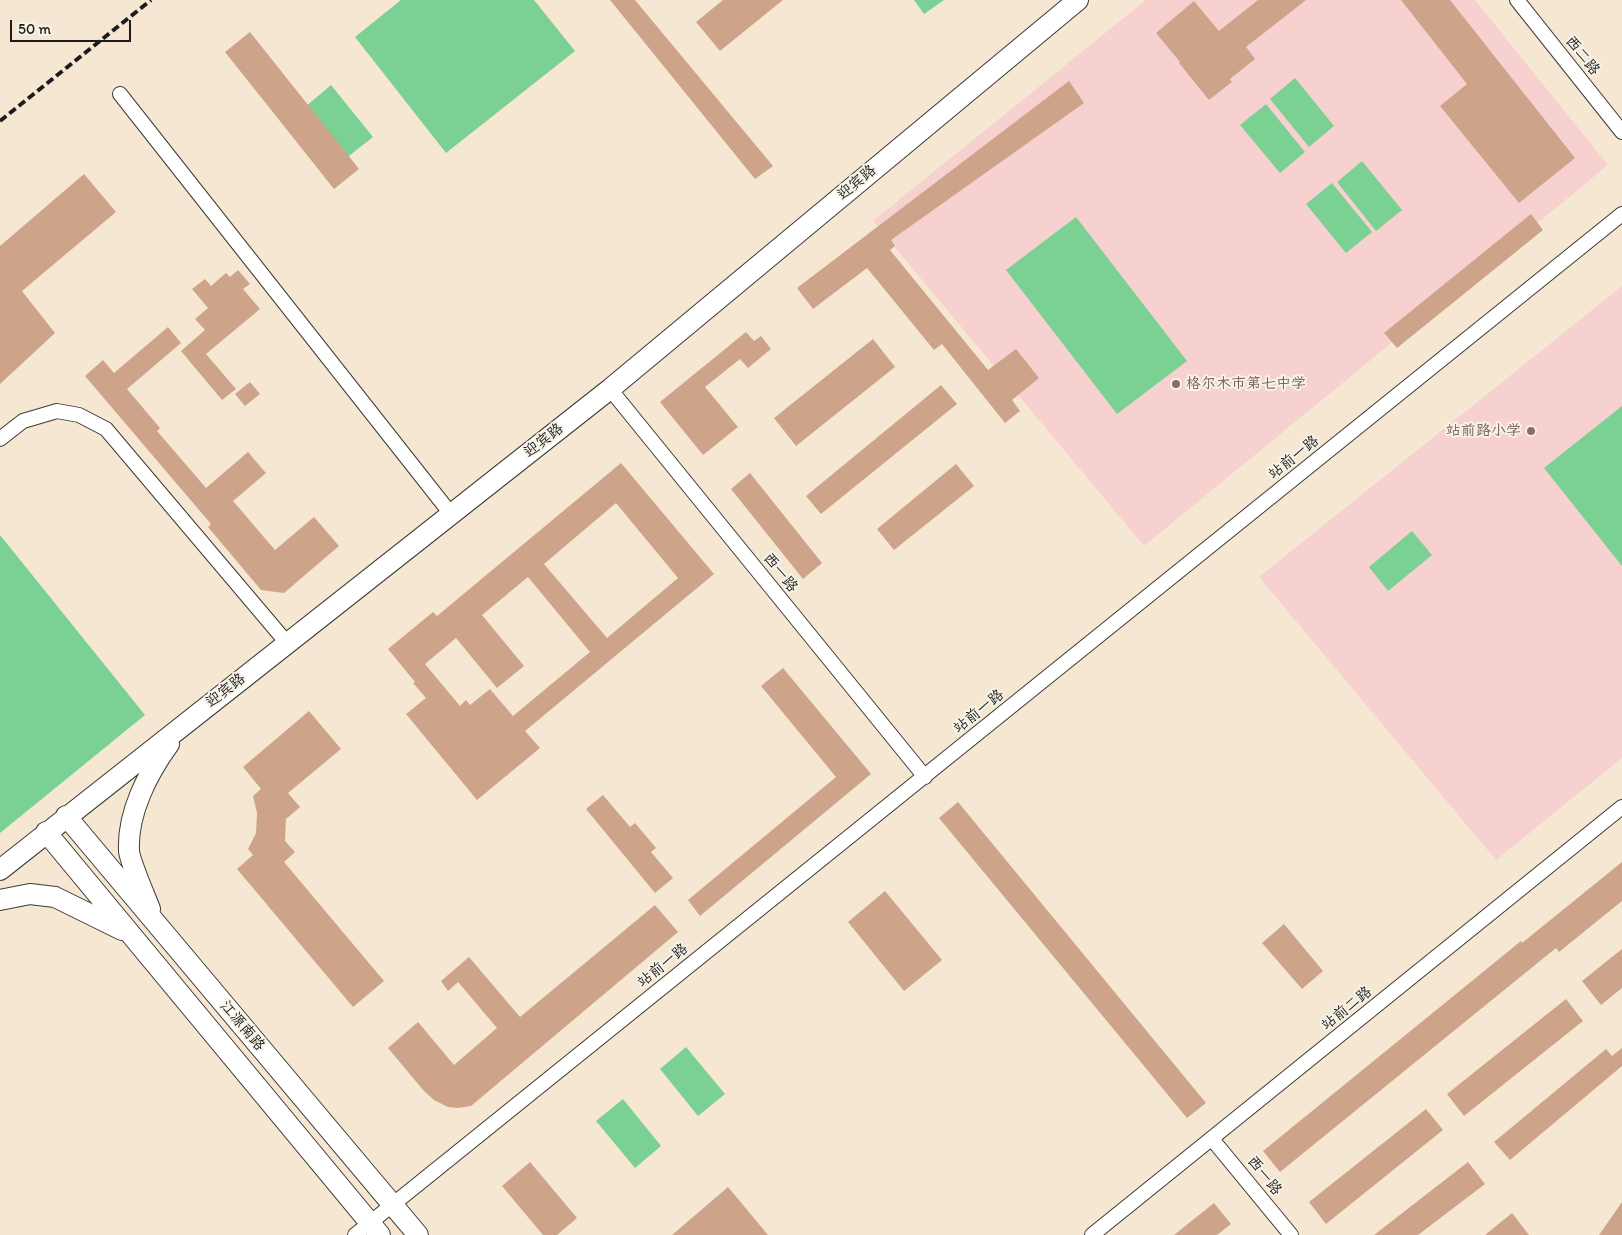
<!DOCTYPE html>
<meta charset="utf-8">
<style>
body{margin:0}
#map{position:relative;width:1622px;height:1235px;overflow:hidden;background:#f5e7d2;font-family:Itim,sans-serif}
canvas{display:block}
.scale{position:absolute;left:10px;top:20px;width:121px;height:22px;box-sizing:border-box;border:2px solid #1c1c1c;border-top:0;padding-left:6px;font-size:15px;line-height:18px;white-space:nowrap;color:#1c1c1c;-webkit-text-stroke:4px #f7f3e8;paint-order:stroke}
</style>
<div id="map">
<canvas width="1622" height="1235"></canvas>
<div class="scale">50 m</div>
</div>
<script>
const g = document.querySelector('canvas').getContext('2d');
g.lineJoin = 'round';
function paint(path, color) { g.fillStyle = color; g.fill(path, 'evenodd'); }
function trace(path, color, width, dash) { g.strokeStyle = color; g.lineWidth = width; g.lineCap = dash ? 'butt' : 'round'; g.setLineDash(dash || []); g.stroke(path); }
function write(font, color, halo, rows, align = 'center') {
  g.font = font + ' Itim,"LXGW WenKai TC",sans-serif'; g.lineWidth = 4; g.setLineDash([]); g.textBaseline = 'middle'; g.strokeStyle = halo; g.fillStyle = color; for (const [text, x, y, turn = 0] of rows) {
    g.save(); g.translate(x, y); g.rotate((+turn || 0) * Math.PI / 180); g.textAlign = isNaN(turn) ? turn : align; if (halo) g.strokeText(text, 0, 0); g.fillText(text, 0, 0); g.restore();
  }
}
paint(new Path2D(`
 M1146,0h329l133,165 -464,381 -271,-325z
 M1622,286v472l-126,102 -237,-283z`), '#f7d0d0');
paint(new Path2D(`
 M401,0h133l41,51 -129,102 -91,-116z
 M914,0h30l-20,14z
 M1295,78l39,48 -25,21 -39,-48z
 M331,85l42,52 -28,22 -41,-51z
 M1266,104l39,48 -25,21 -40,-48z
 M1362,161l40,49 -26,21 -39,-49z
 M1332,183l40,49 -26,21 -40,-49z
 M1076,217l111,144 -70,53 -111,-144z
 M1622,406v160l-78,-98z
 M1412,531l20,24 -44,36 -19,-24z
 M0,535l145,180 -145,118z
 M686,1047l39,47 -27,22 -38,-47z
 M623,1099l38,47 -26,22 -39,-47z`), '#7bd194');
paint(new Path2D(`
 M610,0h25l138,166 -18,13z
 M723,0h60l-63,51 -24,-29z
 M1258,0h48l-60,47 9,12 -25,20 2,3 -23,18 -30,-37 1,-1 -24,-29 38,-32 25,30z
 M1401,0h49l125,158 -56,45 -79,-97 27,-22z
 M250,32l109,137 -25,20 -109,-137z
 M1069,81l15,22 -193,137 4,6 -5,4 98,120 28,-21 23,29 -27,22 8,11 -15,12 -63,-79 -8,6 -67,-82 -54,41 -16,-21z
 M84,174l32,38 -94,79 33,42 -55,51v-138z
 M1531,214l12,16 -146,118 -13,-15z
 M238,270l12,14 -7,5 17,20 -54,45 30,35 -14,11 -41,-49 24,-21 -10,-11 13,-11 -16,-19 13,-10 6,7 15,-13 4,4z
 M168,327l13,16 -54,46 33,39 -3,3 49,57 42,-36 18,21 -33,28 42,49 39,-33 25,29 -55,47 -23,-3 -53,-63 3,-3 -126,-148 18,-16 11,13z
 M746,332l8,9 7,-5 10,13 -23,19 -8,-9 -35,28 33,40 -35,28 -43,-53z
 M873,339l22,28 -99,79 -22,-28z
 M250,382l10,12 -15,12 -10,-12z
 M941,385l16,19 -136,110 -15,-18z
 M621,463l93,111 -189,157 15,17 -63,52 -71,-86 20,-16 -13,-15 2,-1 -27,-33 45,-37 4,4zM616,503l62,75 -71,60 -63,-74zM528,577l62,75 -77,64 -23,-27 -20,16 -4,-5 -6,6 -35,-42 31,-26 41,50 27,-22 -42,-51z
 M956,464l18,22 -80,64 -17,-21z
 M750,473l72,90 -19,16 -72,-90z
 M783,668l88,106 -171,142 -12,-16 148,-123 -75,-91z
 M309,711l32,38 -53,44 12,14 -14,12 -1,22 10,11 -11,10 100,119 -31,26 -116,-138 16,-14 -5,-6 8,-16 1,-20 -4,-17 8,-7 -18,-22z
 M603,795l27,32 5,-4 21,25 -5,4 22,26 -18,15 -69,-84z
 M958,802l248,301 -19,15 -248,-300z
 M1622,862v39l-63,51 -3,-4 -276,224 -17,-21 258,-210 1,2z
 M885,891l57,69 -38,31 -56,-69z
 M655,905l23,27 -207,174 -13,2 -10,-1 -14,-7 -10,-9 -36,-43 30,-26 36,43 43,-37 -39,-46 -10,9 -7,-10 28,-24 51,60z
 M1284,924l39,47 -21,18 -40,-46z
 M1622,949v39l-21,17 -19,-24z
 M1566,999l17,22 -119,95 -17,-22z
 M1622,1048v18l-112,94 -16,-18 112,-93 6,7z
 M1426,1109l17,21 -117,94 -17,-22z
 M530,1162l47,56 -20,17h-14l-41,-49z
 M1468,1162l17,22 -67,51h-44z
 M728,1187l40,48h-96z
 M1622,1202v33h-23z
 M1214,1203l17,21 -14,11h-43z
 M1512,1213l17,22h-44z`), '#cda48a');
const street = new Path2D(`
 M1517,0l105,132
 M120,94l331,420
 M610,389l315,388
 M0,439l23,-18 34,-10 22,4 27,14 181,214
 M1212,1139l79,96
 M355,1235l1267,-1021
 M1092,1235l530,-428`);
const secondary = new Path2D(`
 M66,816l352,419
 M46,832l334,403
 M0,870l610,-481 468,-389
 M0,900l30,-6 25,3 67,33
 M150,909c-5,-13 -20,-47 -21,-58 -2,-38 19,-78 40,-107`);
trace(street, '#3d3a37', 16);
trace(secondary, '#3d3a37', 22);
trace(street, '#fff', 14);
trace(secondary, '#fff', 20);
trace(new Path2D(`
 M0,121l151,-121`), '#1c1c1c', 4, [8, 4]);
for (const [x, y, r, color] of [
 [1176,384,5,"#8d6e63"],
 [1531,431,5,"#8d6e63"]
]) { const dot = new Path2D(); dot.arc(x, y, r, 0, 2 * Math.PI); g.fillStyle = color; g.fill(dot); trace(dot, '#f7f3e8', 2); }
write('15px', '#1c1c1c', '#f7f3e8', [
 ["西二路",1582,56,51],
 ["迎宾路",857,183,-40],
 ["迎宾路",544,441,-38],
 ["站前一路",1294,458,-39],
 ["西一路",780,573,51],
 ["迎宾路",226,691,-38],
 ["站前一路",979,712,-39],
 ["站前一路",663,966,-39],
 ["站前二路",1347,1009,-39],
 ["江源南路",242,1026,50],
 ["西一路",1264,1176,51]
]);
write('15px', '#785e54', '#f7f3e8', [
 ["格尔木市第七中学",1186,384],
 ["站前路小学",1521,431,"right"]
], 'left');
</script>
